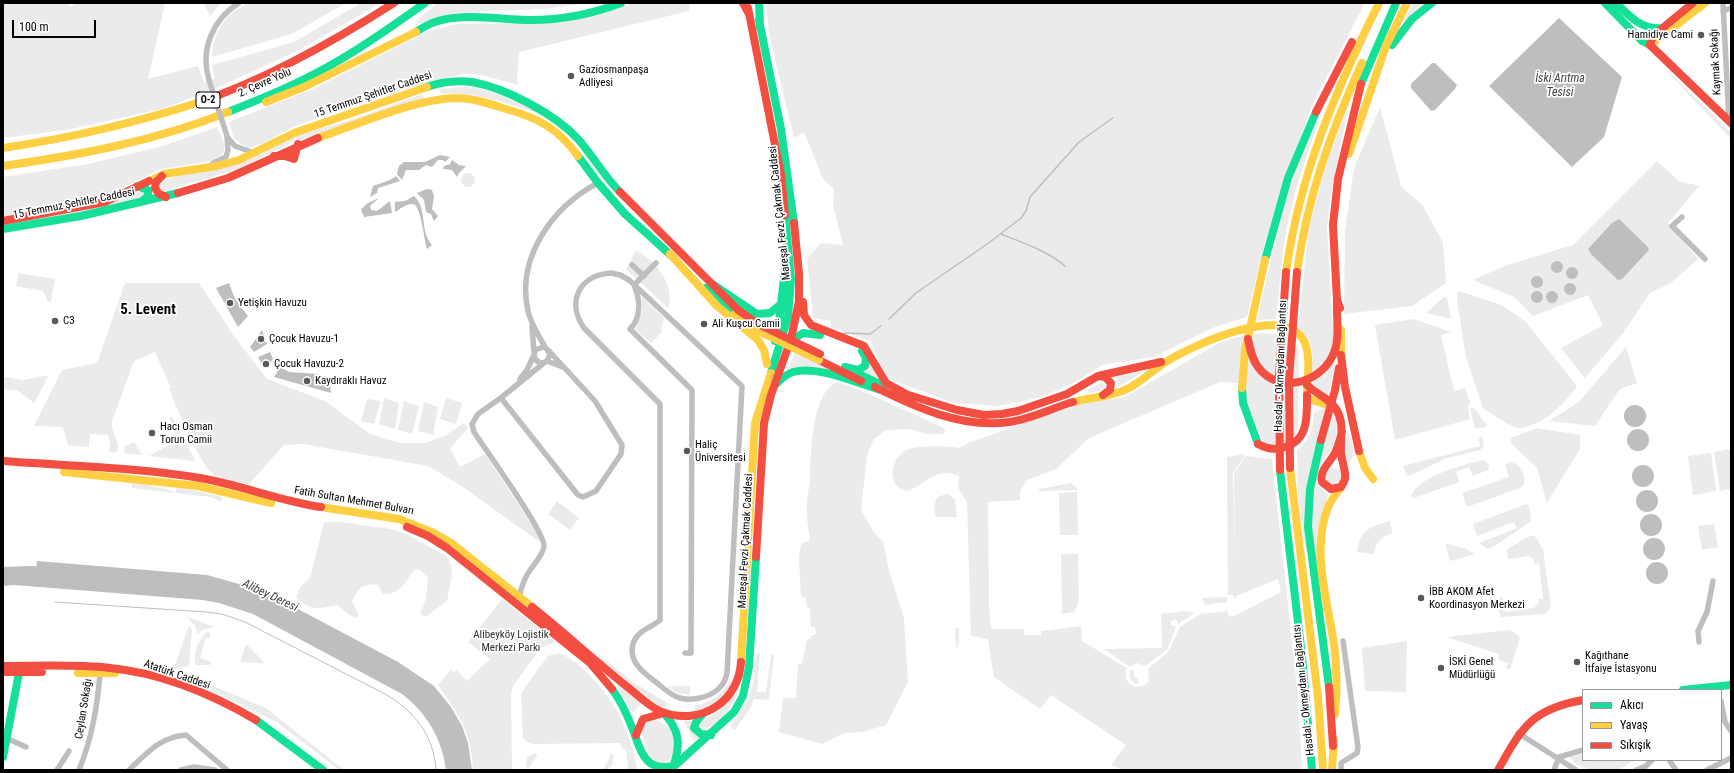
<!DOCTYPE html>
<meta charset="utf-8">
<style>
body{margin:0}
#map{position:relative;width:1734px;height:773px;overflow:hidden;background:#fff;font-family:"Roboto Condensed",sans-serif}
canvas{display:block}
.frame{position:absolute;inset:0;border:4px solid #000;pointer-events:none}
.legend{position:absolute;left:1582px;top:689px;width:140px;height:72px;box-sizing:border-box;background:#fff;border:1px solid #999;margin:0;padding:5px 7px;list-style:none;font-size:12px;color:#000}
.legend li{display:flex;align-items:center;gap:8px;height:20px}
.legend b{width:20px;border:1px solid #999}
.scale{position:absolute;left:12px;top:20px;width:84px;height:18px;box-sizing:border-box;border:2px solid #000;border-top:0;padding-left:5px;font-size:12px;line-height:14px;white-space:nowrap;color:#000;-webkit-text-stroke:3px #fff;paint-order:stroke}
</style>
<div id="map">
<canvas width="1734" height="773"></canvas>
<div class="frame"></div>
<ul class="legend">
<li><b style="height:5px;background:#16e098"></b>Akıcı</li>
<li><b style="height:5px;background:#ffcf43"></b>Yavaş</li>
<li><b style="height:5px;background:#f24e42"></b>Sıkışık</li>
</ul>
<div class="scale">100 m</div>
</div>
<script>
const g = document.querySelector('canvas').getContext('2d');
g.lineJoin = 'round';
function paint(path, color) { g.fillStyle = color; g.fill(path, 'evenodd'); }
function trace(path, color, width, dash) { g.strokeStyle = color; g.lineWidth = width; g.lineCap = dash ? 'butt' : 'round'; g.setLineDash(dash || []); g.stroke(path); }
function write(font, color, halo, rows, align = 'center') {
  g.font = font + ' "Roboto Condensed",sans-serif'; g.lineWidth = 3.5; g.setLineDash([]); g.textBaseline = 'middle'; g.strokeStyle = halo; g.fillStyle = color; for (const [text, x, y, turn = 0] of rows) {
    g.save(); g.translate(x, y); g.rotate((+turn || 0) * Math.PI / 180); g.textAlign = isNaN(turn) ? turn : align; if (halo) g.strokeText(text, 0, 0); g.fillText(text, 0, 0); g.restore();
  }
}
paint(new Path2D(`
 M3,3h65l3,4 5,-4h89l-17,76 50,-13 6,17 11,-4 -3,-14 82,-23 67,-39h20l-82,47 -91,42 -47,17 -90,20 -68,9z
 M203,3h18l-11,13z
 M249,3h97l-54,31 -80,23c1,-25 13,-44 37,-54z
 M438,3h149l-41,6 -83,3 -12,2 -33,10 -2,-3z
 M633,3h57l-1,8 -170,41 -2,27 1,6 -36,-10 -18,-1 -33,7 -136,45 -31,17 -15,5 -7,-3 -8,-7 -5,-16 84,-33 115,-58 29,-7 101,-1 41,-8z
 M766,3h599l-53,102 -47,137 -18,75 -32,10 -62,30 -51,8 -23,15 -37,17 -45,9 -43,-3 -67,-25 -17,-37 -39,-14v-6l-18,-3 -6,-59 14,-16 22,2 -10,-40 1,-16 -11,-10 -19,-47 -10,6 -25,-104z
 M1413,3h11l-22,20z
 M1663,67l5,4 61,59 2,2v7z
 M466,87c24,1 49,15 71,24l-1,2c-30,-10 -62,-22 -94,-19l-3,-3 2,-2z
 M422,94l2,4 -127,43 -2,-5 59,-17z
 M1349,104l-19,96 -3,29 8,136 -7,31 -12,-8c-10,-24 7,-38 -18,-61l11,-100 18,-65z
 M1324,106c-13,37 -26,73 -35,110 -7,34 -9,69 -13,103l-19,1 27,-116 12,-36z
 M1380,107l21,79 22,20 20,36 3,41 -34,23 -68,8 1,-83 9,-63z
 M217,127l8,18 -2,9 -13,7 -49,8 -65,31 -93,18v-41l85,-13 75,-18z
 M293,137l2,4 -57,28 -74,22 -5,-2 1,-6c12,-10 61,-14 80,-20 19,-7 36,-17 53,-26z
 M1657,161l22,20 20,5 -31,37 30,36 -27,24 -21,10 -27,40 -38,45 -24,-30 42,-23 -15,-30 -55,21 -19,-19 -41,-17 34,-15 66,-20z
 M461 180a7 7 0 1 1 14 0a7 7 0 1 1-14 0Z
 M141,191l4,1 -1,5 -50,13 -91,16v-2l102,-18z
 M636,250c19,11 40,34 32,58l-42,-39z
 M19,273l36,6 -4,22 -3,1 -5,-11 -27,-5z
 M125,283h74l35,53 33,43 58,22 45,33 30,9h26l20,-8 18,-12 4,5 -18,21 10,18 25,-13 53,80 2,8 -80,-57 -32,-19 -125,-22 -19,1 -35,39c-12,-2 -26,-3 -36,-10 -14,-10 -36,-67 -44,-85l2,-1 -16,-36 -21,9 -22,60c-1,13 7,17 6,30l-4,2 -5,-1 1,-8 -2,-9 -18,-1 -1,13 -21,-2 -5,-18 -29,-1 28,-56 35,-7z
 M1459,291l42,14 24,16 52,65c-11,17 -37,42 -59,42 -7,-1 -28,-15 -35,-20l-17,-51 -9,-57v-6z
 M642,297l22,21 -3,15 -10,10 -16,-14 7,-17z
 M1444,297l3,1 4,21 -25,-6z
 M1414,319l37,13 -10,3 13,56 11,-3 5,15 -2,3 2,13 -75,21 -20,-115z
 M1263,333c14,1 30,2 36,17l-1,78c-4,16 -20,18 -34,15l-26,-60 -18,-1 -131,56 -33,31 -29,11 -7,11v9l-32,2 1,104 2,21 2,2h31v6h17v-4l40,-5 1,15 45,27c-7,15 12,26 22,13l-1,-12 21,-18 11,-24 20,-13 27,-3 2,6 7,-2 45,-23 -3,-13 -42,17v2l-2,1 -1,-4h-5l-1,-138 17,-3 1,2 -12,17 2,97 -1,-97 12,-17 26,3 26,238 4,73h-180l-11,-5 15,-20 -75,-50 -11,14 -46,-32 -6,-38 -17,-3 -4,-134 -9,-14 1,-12c-24,-10 -31,7 -51,15 -22,-3 -19,-33 -1,-41 10,-5 42,-4 52,-2l9,-5 111,-39 46,-7 96,-55 21,-6z
 M1626,347l11,36 -17,6 -25,37 -46,-5 30,-19z
 M795,352l54,26 -61,-8z
 M870,361l8,19 -14,-7 4,-4z
 M1145,371l-27,16v-5l-4,-6z
 M49,375l-15,28 -17,-13 -14,-1v-12l20,3z
 M837,382l30,11 77,35 1,3 -2,3h-16l-18,-5 -23,1 -12,9 -7,16 -6,55 14,24 8,7 6,30 15,47 4,64 -22,43 -24,7 -18,1 -22,11 -43,-12 4,-34h13l2,-34h4l5,-25h4v-3l5,-2 -1,-7h-4l-1,-19 -3,-1 -1,-9 -5,-2 -2,-38 2,-14 9,-4c-1,-8 -3,-17 -3,-25 -1,-12 2,-25 3,-37 1,-24 1,-85 27,-96z
 M1101,383l6,1 -3,6 -16,3v-3z
 M384,398l15,5 -4,26 -16,-5z
 M446,398l16,5 -6,21 -16,-5z
 M367,399l14,2 -7,23 -13,-3z
 M404,401l15,5 -7,28 -14,-4z
 M424,402l14,5 -5,28 -15,-4z
 M1473,407l14,18 -1,2 -11,2 -5,-20z
 M1325,408c23,11 8,48 -8,59 -3,20 0,15 11,28l-11,38 2,34 -4,1 -10,-20 -7,-52 -1,-46c13,-9 16,-22 17,-38z
 M172,417l9,16 -4,1 -8,-16z
 M1537,428l43,7v14l-33,54 -10,-35 -26,-25 -1,-5z
 M1348,429l7,24 -7,12c-7,-11 -2,-25 0,-36z
 M1482,436l2,10 -4,4 -33,8 -36,17 -4,1 -4,-10 77,-20 -2,-8z
 M183,437l12,23 -2,1 -44,-5z
 M134,442l8,13 -17,-2 -1,-6z
 M1731,449v40l-11,2 -6,-39z
 M1711,453l5,38 -23,4 -5,-39z
 M1485,460l4,5 -1,5 -15,6 -4,-9 -13,5 3,10 -45,16 -3,-1c4,-20 56,-34 74,-37z
 M1511,462c11,4 14,11 13,22l-4,4 -53,19 -5,-14 47,-16 -4,-13z
 M1326 476a8 8 0 1 1 16 0a8 8 0 1 1-16 0Z
 M132,483c10,1 36,5 43,10l2,-5 11,1 35,8 -2,5 -10,-5 -79,-9z
 M1071,483l6,5v2l-38,1v-2z
 M1077,492l1,43h-18l-1,-42z
 M948,494l7,5 2,18h-21l-2,-7 2,-11 4,-3z
 M557,501l22,17 -9,12 -22,-16z
 M1526,504l3,2 2,15 -36,25 -7,3 -9,-6 38,-15 -3,-6 -37,14 -4,-12z
 M1389,521l4,12c-12,4 -17,8 -19,21l-17,-2c3,-23 12,-24 32,-31z
 M324,522h17l50,7 16,5 40,23 4,8 1,10 -5,26 -22,16 -5,-3 6,-15 2,-21 -8,-8 -5,-1c-11,13 -12,25 -32,25l-5,-9c-17,-2 -18,2 -26,16l6,13 -2,4 -8,-4 -11,-9c-19,4 -25,6 -41,-7l4,-11 10,-9z
 M1714,524l4,23 -16,3 -4,-24z
 M1530,536h5l8,13 8,58 -6,7 -44,3 -5,-14 6,-7 3,16 29,-4 4,-4 1,-5h4l-4,-36 -5,1v-5l-6,-3 -20,3 -1,-10z
 M1445,543l21,6 9,5 -25,7z
 M1061,554h17l1,42 -2,11 -3,5 -12,2z
 M1227,597v5l-22,3 -3,-7z
 M502,599l54,43 -14,5 -6,7 -23,32 -2,9 1,75h-39c-1,-37 -15,-57 -35,-85l13,-15 3,3 3,-3 10,11 23,-22 -22,-17z
 M1186,611l9,2 -17,11 -2,-5 -5,2v4l5,2 -9,23 -22,16 -8,-3 -7,4 -26,-18 58,-1 -1,-34z
 M187,617l28,10 -13,3 -4,4 -3,-8z
 M189,626l3,4 -3,36 -16,4z
 M959,628v15l-3,6 -1,-20z
 M1509,630l6,3 5,5 -10,31 -4,-1 2,-5 -10,-3 1,-6 -53,-17z
 M207,632l4,1 -2,5 -3,-1 -6,21 11,4 -1,3h-15c-1,-13 2,-24 12,-33z
 M1407,641l-1,51 -41,-1 -3,-43z
 M246,644l19,19 -25,-1z
 M559,653c15,7 21,12 32,24 29,30 37,53 47,93h-10l-2,-21h-4l-2,-6 -86,1 -7,-2 -4,-4 -2,-43 2,-5 25,-34z
 M756,653l4,1 -3,38h9l5,-37h3l-5,45 -15,-1 -3,8 -16,23 -5,-3 18,-28 5,-15z
 M599,655l37,29 33,20 -5,3 -6,-1 -60,-48z
 M1130,670l4,1v6l4,2v5l-5,-2 -4,-5z
 M192,673l6,7 68,28 78,62h-5l-61,-47 -88,-44z
 M731,678c2,17 -22,31 -36,33v-5c16,-4 29,-12 36,-28z
 M615,682l26,21 -8,9h-1z
 M667,686h23v9l-13,-2z
 M737,691l2,1c-6,13 -21,36 -37,37l-3,-2v-4l20,-12z
 M655,719l16,10c9,14 4,33 -13,36l-8,-5 -8,-28v-8z
 M684,721h7v9l9,7 -6,4z
 M536,753l1,3 -9,13 -2,-4 1,-8z
 M611,753l3,2 -2,10 -4,4h-4z
 M1583,754v6h51c-5,3 -11,8 -17,10 -13,3 -40,0 -47,-13z`), '#ebebeb');
paint(new Path2D(`
 M1559,18l63,59 -18,60 -32,30 -83,-81z
 M1432,63h3l22,22 -2,4 -20,21 -4,1 -20,-23v-4z
 M440,155l10,2 -5,5 -2,-2h-5l-6,7 -6,-2 -7,5h-13l-4,10 -5,-6 2,-8 5,-4h21z
 M452,160l7,5 7,1 -7,7 -2,4 -5,-7 -9,-1 1,-3 6,-2z
 M396,176l4,5 -22,7 -1,5 -7,4 3,-11 17,-6z
 M427,189l5,1 2,6 -2,13 6,7 -4,5 -3,-7 -5,-2 -2,-12 -7,-7z
 M414,196c14,13 5,34 18,49l-5,4c-3,-9 -6,-44 -14,-45 -6,-1 -13,5 -18,8v-10l10,-1z
 M379,198l-9,8 1,4 6,1 13,-10 2,12 -28,4 -3,-8 7,-6z
 M1619,219l28,27 2,4 -27,29 -4,1 -27,-26 -3,-5 24,-26z
 M1551 267a6 6 0 1 1 12 0a6 6 0 1 1-12 0Z
 M1566 273a6 6 0 1 1 12 0a6 6 0 1 1-12 0Z
 M1531 282a6 6 0 1 1 12 0a6 6 0 1 1-12 0Z
 M229,283l6,16 13,17 -10,11 -22,-39z
 M1564 289a6 6 0 1 1 12 0a6 6 0 1 1-12 0Z
 M1546 297a6 6 0 1 1 12 0a6 6 0 1 1-12 0Z
 M1531 297a6 6 0 1 1 12 0a6 6 0 1 1-12 0Z
 M262,330l5,14 -13,8 -4,-5z
 M270,352l3,7 -8,10 -7,-12z
 M280,367l9,5 29,2 12,10 1,9 -57,-16z
 M1624 416a11 11 0 1 1 22 0a11 11 0 1 1-22 0Z
 M1627 440a11 11 0 1 1 22 0a11 11 0 1 1-22 0Z
 M1632 476a11 11 0 1 1 22 0a11 11 0 1 1-22 0Z
 M1636 501a11 11 0 1 1 22 0a11 11 0 1 1-22 0Z
 M1640 525a11 11 0 1 1 22 0a11 11 0 1 1-22 0Z
 M1643 549a11 11 0 1 1 22 0a11 11 0 1 1-22 0Z
 M37,561l170,14 57,16 134,71 36,24 17,21 11,19 6,17 4,27h-26c-4,-31 -19,-57 -44,-76l-149,-80 -34,-11 -16,-3 -189,-15 -11,1v-10l33,-1z
 M1646 573a11 11 0 1 1 22 0a11 11 0 1 1-22 0Z`), '#bebebe');
trace(new Path2D(`
 M1001,234c20,8 49,18 64,32
 M889,319l27,-26 74,-51 31,-24 5,-7 4,-14 49,-55 34,-24
 M844,333l26,1 11,-8`), '#bebebe', 1.5);
trace(new Path2D(`
 M3,572l27,-1 19,1`), '#bebebe', 10);
trace(new Path2D(`
 M1723,3l6,118
 M1723,11l8,-3
 M209,80c-9,-30 3,-60 30,-77
 M228,138l7,8 19,7
 M213,163l13,-6 2,-7 -1,-14
 M1682,217l-10,9 33,33
 M656,263l-22,22c6,14 8,32 -4,44l62,61 -1,263h-6
 M632,265l12,11
 M611,273l9,2 9,5 113,106 -15,287c-1,4 -2,9 -5,12 -8,11 -28,17 -42,13 -8,-2 -16,-9 -23,-15 -13,-10 -31,-22 -23,-42 5,-11 17,-13 26,-21v-216l-76,-76c-18,-26 -5,-53 27,-55z
 M532,326l2,26
 M545,347c-6,-11 -14,-23 -17,-36 -12,-53 24,-104 70,-128
 M547,361l3,-7 -3,-5 -4,-2 -8,3 -1,7c3,6 8,7 13,4l16,6
 M520,379l7,-9 7,-15
 M501,398l77,97 5,2 13,-6 25,-37 1,-9 -27,-44 -46,-50
 M519,597c2,-8 4,-15 8,-22 5,-9 16,-19 17,-29 1,-14 -59,-97 -70,-114l-2,-8 6,-10 24,-17 43,-35
 M1699,642l-1,-11 9,-19 6,-31
 M1721,701l4,21 6,9
 M1518,733l58,37
 M6,738l20,9
 M1669,760l7,10
 M57,770l12,-19
 M79,770c13,-32 18,-62 21,-96
 M129,770c18,-17 31,-33 57,-35l41,35
 M181,770l13,-3 21,3
 M1341,770v-7l16,-10 1,-6 -15,-106
 M1554,770l5,-13 24,-7
 M1636,770l10,-4 6,-6
 M1707,770l24,-12`), '#bebebe', 5.5);
trace(new Path2D(`
 M759,3l1,24
 M1605,3l37,38 8,4
 M1616,3c14,14 26,27 47,25
 M759,20l22,109 13,94
 M416,32c6,-4 13,-8 19,-10 30,-10 65,-2 96,-2 31,0 61,-6 90,-17
 M1392,45l20,-26 20,-16
 M1361,84l35,-81
 M427,87c13,-5 31,-7 45,-5 34,6 83,32 106,57 15,17 26,37 42,53
 M228,112c35,-14 70,-28 103,-47 33,-18 63,-40 94,-62
 M578,156l20,27 27,31 49,44
 M137,186l11,4v6l-7,6
 M3,229l78,-13 97,-23
 M1265,260l23,-82 28,-66
 M711,283l46,31 13,-1 11,-9
 M706,288l28,27
 M775,341l4,-18 6,-54
 M789,342l14,-9 17,2
 M845,367l13,3 7,-4 1,-8 -4,-7
 M771,373l17,-56 3,-38 -6,-64
 M856,373l28,13
 M775,385c5,-5 11,-11 18,-13 25,-7 63,11 88,18
 M1242,388l1,15 15,41
 M1321,440l-11,49 -2,38 21,160
 M1280,470l22,186 10,114
 M612,689c8,11 14,23 19,36 9,21 11,48 42,41
 M1683,690l48,-5
 M664,713c15,17 17,30 10,51
 M702,715l-6,7 -2,6 7,6 10,1
 M256,720l67,50
 M3,757l16,-84
 M670,770l64,-58 9,-16 6,-29 7,-110`), '#16e098', 8);
trace(new Path2D(`
 M1650,45l55,-42
 M266,102l38,-15 112,-55
 M318,138c40,-14 97,-39 138,-40 17,0 34,6 50,11 33,9 52,20 72,47
 M3,148c68,-10 132,-25 197,-46
 M1349,154l37,-108 21,-43
 M3,166c76,-11 153,-25 225,-54
 M149,181l15,-7 53,-8 22,-6 55,-27 133,-46
 M670,254l47,52 41,34 6,10 3,14
 M1286,272c14,-99 49,-180 93,-269
 M1297,272c10,-74 34,-141 65,-209
 M1341,330v25
 M1307,398l23,8
 M1073,402c19,-5 39,-5 56,-14 15,-8 26,-20 40,-28 25,-15 118,-59 136,-17 6,16 2,35 2,52
 M1359,451l6,17 8,11
 M1290,468l28,229 5,73
 M64,472l134,14 73,17
 M321,507l78,12 35,14 17,10 81,64
 M741,662l14,-239 16,-50
 M78,673h37
 M1335,714c2,-20 2,-41 0,-61 -5,-47 -26,-102 -6,-148 3,-6 8,-12 12,-18
 M1332,770l2,-31`), '#ffcf43', 8);
trace(new Path2D(`
 M743,3l6,11
 M748,8l33,167 4,40
 M1650,45l81,78
 M1650,45l3,-9 40,-33
 M200,102c69,-24 133,-60 194,-99
 M1316,112l36,-70
 M274,156h11l9,3 4,-15
 M162,176l-6,6 -1,6 4,6 7,3
 M620,192l118,118
 M178,193l50,-15 90,-40
 M3,221l102,-19 44,-21
 M803,302l1,13 7,10 53,21 22,37 22,12
 M1340,308l-3,-8 -4,-75 5,-46 23,-95
 M819,360l42,21
 M1099,376l6,1 6,6 -1,7 -7,5
 M1307,385c9,9 22,13 29,24 9,14 4,29 5,45 1,8 5,16 4,25 -1,3 -2,5 -4,8l-10,2 -9,-7c-3,-12 8,-19 13,-29 3,-6 5,-14 7,-21
 M875,387c40,20 88,42 134,35 22,-3 43,-14 64,-20
 M902,393l55,17 27,5 18,-1 16,-3 49,-17 31,-18 63,-14
 M1258,444c9,5 18,6 27,3 24,-7 22,-32 22,-52
 M3,461c65,5 132,6 197,17 41,7 80,23 121,29
 M407,527l21,9 19,12 143,115 22,26
 M756,557l8,-134 7,-28 20,-56 8,-38v-27l-5,-51
 M532,607c34,27 65,56 98,82 10,8 21,19 32,23 19,7 39,5 55,-6 15,-10 23,-27 24,-44
 M3,666c36,0 72,-2 107,2 51,5 102,26 146,52
 M3,672h39
 M1329,687l4,59
 M636,735l7,-16 21,-6
 M1498,770c24,-43 34,-61 85,-70`), '#f24e42', 8);
trace(new Path2D(`
 M55,602l151,10 16,2 23,8 140,72c29,17 49,41 51,76`), '#bebebe', 1);
trace(new Path2D(`
 M209,80l18,56`), '#bebebe', 5.5);
trace(new Path2D(`
 M734,315l20,14 65,31
 M1242,388l3,-37 20,-91`), '#ffcf43', 8);
trace(new Path2D(`
 M738,310l20,14 62,30
 M1248,339c2,10 4,20 10,28 20,27 60,17 74,-10 9,-16 4,-39 5,-57
 M1341,355l4,32 14,64
 M1321,440l14,-50 4,-22
 M1290,468l-1,-89 8,-107
 M1280,470l-1,-94 7,-104`), '#f24e42', 8);
for (const [x, y, r, color] of [
 [1701,35,4,"#595959"],
 [571,76,4,"#595959"],
 [230,303,4,"#595959"],
 [55,321,4,"#595959"],
 [704,324,4,"#595959"],
 [261,339,4,"#595959"],
 [266,364,4,"#595959"],
 [307,381,4,"#595959"],
 [152,433,4,"#595959"],
 [687,451,4,"#595959"],
 [1421,598,4,"#595959"],
 [1577,662,4,"#595959"],
 [1441,668,4,"#595959"]
]) { const dot = new Path2D(); dot.arc(x, y, r, 0, 2 * Math.PI); g.fillStyle = color; g.fill(dot); trace(dot, '#fff', 1.5); }
for (const [x, y, w] of [
 [208,100,24]
]) { const box = new Path2D(); box.roundRect(x - w / 2, y - 8, w, 16, 3); g.fillStyle = '#fff'; g.fill(box); trace(box, '#000', 1); }
write('bold 10px', '#000', null, [
 ["O-2",208,100]
]);
write('11px', '#000', '#fff', [
 ["Hamidiye Cami",1693,35,"right"],
 ["Gaziosmanpaşa",579,70],
 ["Adliyesi",579,83],
 ["Yetişkin Havuzu",238,303],
 ["C3",63,321],
 ["Ali Kuşcu Camii",712,324],
 ["Çocuk Havuzu-1",269,339],
 ["Çocuk Havuzu-2",274,364],
 ["Kaydıraklı Havuz",315,381],
 ["Hacı Osman",160,427],
 ["Torun Camii",160,440],
 ["Haliç",695,445],
 ["Üniversitesi",695,458],
 ["İBB AKOM Afet",1429,592],
 ["Koordinasyon Merkezi",1429,605],
 ["Kağıthane",1585,656],
 ["İtfaiye İstasyonu",1585,669],
 ["İSKİ Genel",1449,662],
 ["Müdürlüğü",1449,675]
], 'left');
write('11px', '#000', '#fff', [
 ["Kaymak Sokağı",1716,62,-93],
 ["2. Çevre Yolu",265,83,-24],
 ["15 Temmuz Şehitler Caddesi",373,95,-19],
 ["15 Temmuz Şehitler Caddesi",74,204,-11],
 ["Mareşal Fevzi Çakmak Caddesi",780,213,-96],
 ["Hasdal - Okmeydanı Bağlantısı",1281,366,-88],
 ["Fatih Sultan Mehmet Bulvarı",354,501,10],
 ["Mareşal Fevzi Çakmak Caddesi",746,541,-87],
 ["Atatürk Caddesi",177,675,19],
 ["Hasdal - Okmeydanı Bağlantısı",1304,690,-96],
 ["Ceylan Sokağı",84,709,-81]
]);
write('11px', '#323232', '#fff', [
 ["Alibeyköy Lojistik",511,635],
 ["Merkezi Parkı",511,648]
]);
write('italic 12px', '#434343', '#fff', [
 ["İski Arıtma",1560,79],
 ["Tesisi",1560,93],
 ["Alibey Deresi",270,596,25]
]);
write('bold 15px', '#000', '#fff', [
 ["5. Levent",148,310]
]);
</script>
